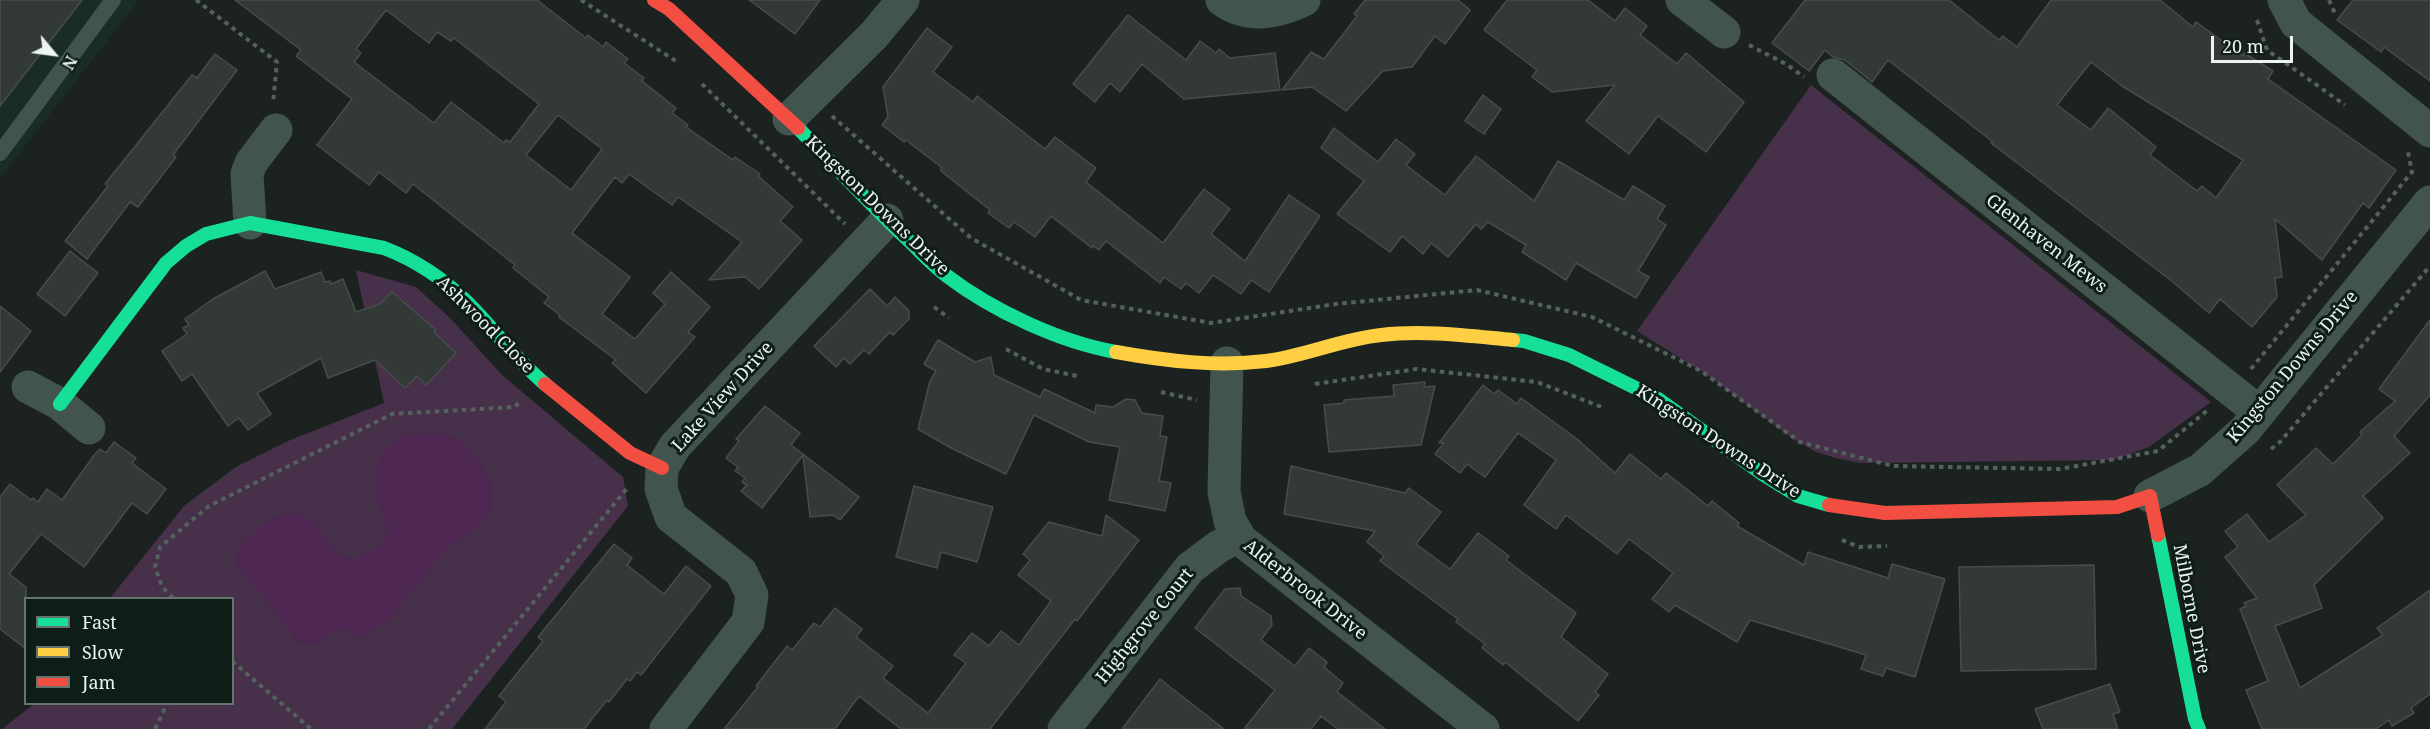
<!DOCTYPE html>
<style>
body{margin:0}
#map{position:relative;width:2430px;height:729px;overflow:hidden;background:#1c2220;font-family:"Noto Serif",serif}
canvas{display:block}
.legend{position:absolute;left:24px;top:597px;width:210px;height:108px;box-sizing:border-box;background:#0f1d18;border:2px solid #67736f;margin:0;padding:8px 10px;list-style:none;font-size:18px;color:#ebf4f1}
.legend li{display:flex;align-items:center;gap:12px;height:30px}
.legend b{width:30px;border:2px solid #67736f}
.north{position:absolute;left:24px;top:24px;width:60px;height:60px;-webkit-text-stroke:4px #0f1d18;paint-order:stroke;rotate:119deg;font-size:16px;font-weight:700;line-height:24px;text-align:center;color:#ebf4f1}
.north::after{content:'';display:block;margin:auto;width:21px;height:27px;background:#ebf4f1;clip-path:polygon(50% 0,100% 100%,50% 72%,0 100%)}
.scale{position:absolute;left:2211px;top:36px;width:82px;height:27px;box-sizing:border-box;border:3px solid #ebf4f1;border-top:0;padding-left:8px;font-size:18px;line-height:21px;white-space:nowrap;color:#ebf4f1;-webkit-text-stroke:4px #0f1d18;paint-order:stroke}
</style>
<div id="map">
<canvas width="2430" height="729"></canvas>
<ul class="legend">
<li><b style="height:8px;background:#16e098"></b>Fast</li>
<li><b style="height:8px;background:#ffcf43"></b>Slow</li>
<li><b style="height:8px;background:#f24e42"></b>Jam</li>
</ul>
<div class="north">N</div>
<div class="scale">20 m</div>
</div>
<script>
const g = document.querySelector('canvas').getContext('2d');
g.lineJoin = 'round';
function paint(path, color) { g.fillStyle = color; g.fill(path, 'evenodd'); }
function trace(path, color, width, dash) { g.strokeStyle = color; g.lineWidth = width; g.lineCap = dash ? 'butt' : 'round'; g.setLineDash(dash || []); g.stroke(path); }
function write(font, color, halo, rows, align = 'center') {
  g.font = font + ' "Noto Serif",serif'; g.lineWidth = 6; g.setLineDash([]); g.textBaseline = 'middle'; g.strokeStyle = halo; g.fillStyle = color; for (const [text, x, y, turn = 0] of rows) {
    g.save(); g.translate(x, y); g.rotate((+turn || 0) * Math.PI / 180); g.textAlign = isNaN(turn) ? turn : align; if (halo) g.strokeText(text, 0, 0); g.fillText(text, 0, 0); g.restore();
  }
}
paint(new Path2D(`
 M0,0h139l-139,178z`), '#192d26');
paint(new Path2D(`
 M1811,85l400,317 -62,45 -35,13 -254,3 -24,-5 -20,-6 -24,-14 -85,-63 -70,-44z
 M356,270l60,17 35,32 51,56 121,102 5,29 -176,223h-450l32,-25h198v-106h-122l75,-93 51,-38 52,-26 96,-38z`), '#47304a');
paint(new Path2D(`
 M405,434h40l21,10 15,20 11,21 1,19 -6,15 -35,26 -23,24 -38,49 -31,20 -13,-9 -13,2 -18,14 -19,-3 -14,-22 -48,-56 4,-19 22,-19 19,-11 20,-1 16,10 22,31 15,4 15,-6 15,-9 4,-14 -13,-41 2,-21 8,-19z`), '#4e2752');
const building = new Path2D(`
 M0,0h82l-82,106z
 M235,0h302l49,38 2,-3 15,12 3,-5 22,17 -4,4 20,15 -2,3 34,27 -4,5 16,12 -2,2 47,33 2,-3 25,17 -2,2 35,31 -13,14 22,19 -43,49 -14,-12 -36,3 33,-38 -64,-45 -6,8 -43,-31 -7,9 -7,-6 -43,56 58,44 -28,37 33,25 30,-35 -12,-11 18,-21 39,35 -22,25 7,5 -49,56 -34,-30 4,-3 -57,-43 1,-2 -16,-12 5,-6 -36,-29 2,-3 -102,-81 -7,9 -27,-21 -10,13 -52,-40 35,-46 -56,-43 5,-6zM386,10l43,33 8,-11 14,9 3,-3 85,66 -29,38 -4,-2 -2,3 -53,-41 -17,21 -80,-61 7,-9 -5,-4zM558,115l44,34 -31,41 -45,-35z
 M749,0h71l-25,34z
 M1365,0h93l12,10 -25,34 -10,-8 -23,31 -29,4 -37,40 -34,-24 -30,3 29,-38 13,7 33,-43 -3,-2z
 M1507,0h81l27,21 10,-13 22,18 -7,9 37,29 9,-11 58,49 -38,50 -48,-36 -29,38 -43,-33 29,-36 -63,7 -20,-15 5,-7 -53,-40z
 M1805,0h144l50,40 4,-4 14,11 34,-47h109l33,27 3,-5 47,34 1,-3 29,18 -5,8 128,91 -27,38 -6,-5 -41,57 -47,-41 7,58 -7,1 2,19 -25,30 -32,-28 -11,14 -36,-31 -182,-139 2,-1 -105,-82 -16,22 -27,-22 -12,-3 -8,-7 -16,21 -37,-28zM2091,62l31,24 121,74 -27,38 -14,-12 -5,5 -47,-36 6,-8 -48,-39 -17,22 -34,-25z
 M2353,0h77v81l-46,-34 -3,5 -44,-32z
 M1128,15l58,45 14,-19 16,12 3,-4 11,9 45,-5 5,37 -96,9 -42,-35 -22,28 -10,-9 -15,19 -22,-18z
 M927,28l25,19 -19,25 40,30 4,-6 68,53 10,-12 41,31 -10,14 77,61 41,-54 26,20 -19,25 34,27 44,-66 31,21 -51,76 -18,-12 -10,14 -28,-19 -14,18 -13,-10 -5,6 -17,-12 -4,6 -54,-42 -7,9 -6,-4 -1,2 -41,-32 -16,21 -21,-15 -5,6 -21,-15 2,-3 -49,-39v-4l-35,-27 -2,2 -22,-17 6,-8 -5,-30z
 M215,54l22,16 -64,85 3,2 -38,50 -8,-5 -43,57 -22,-18 43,-55 -3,-2 87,-109 5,3z
 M1483,95l18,14 -17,25 -19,-13z
 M1334,128l44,34 18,-23 19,15 -9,11 39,30 31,-39 58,45 24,-40 66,39 9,-14 32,20 -8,13 9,6 -28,46 11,6 -13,21 -60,-35 -10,17 -44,-28 4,-7 -38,-23 -7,7 -5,-5 -28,33 -17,-14 -8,11 -21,-18 -12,16 -53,-38 27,-33 -43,-33z
 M70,251l28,22 -33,43 -28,-22z
 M265,271l10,18 46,-17 4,10 5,-1 1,3 12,-5 13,33 24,-8 12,-12 44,38 -2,2 22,21 -30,32 -9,-9 -12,12 -30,-28 -47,18 -7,-20 -64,35 14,21 -23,16 -9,-12 -11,8 -36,-52 -10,7 -20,-30 25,-17 -4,-6 6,-3 -4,-6 28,-20z
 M870,289l17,17 8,-9 14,14v8l-16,16 -3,-3 -21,22 -5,-4 -14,14 -6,-6 -8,9 -22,-21z
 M0,306l31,25 -31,41z
 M2430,320v75l-36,41 16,17 -47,43 20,22 -69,67 8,23 -47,18 25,62 83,-53 -6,-7 53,-38v104l-19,14 3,5 -22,13 -3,-6 -13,9h-114l-16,-39 22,-9 -28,-72 6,-3 -2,-3 13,-5 -32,-41 13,-10 -13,-16 22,-17 22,28 37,-27 -29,-30 39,-37 17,16 29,-29 -2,-3 35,-31 -16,-12z
 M938,340l37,22 16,-5 3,18 46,22 4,-8 51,24 1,-8 17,2 13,-8 9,1 7,13 21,3 -3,20 7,1 -8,44 12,2 -6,28 -56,-11 11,-53 -31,-5 -55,-27 -28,59 -53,-25 -35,-20 12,-48 6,-10 -12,-7z
 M1425,382l-1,5 11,-1 -14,59 -92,7 -5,-47 20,-2v-3l50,-4 -1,-11z
 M1483,385l11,9 4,-4 19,14 4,-6 56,41 38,34 15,-19 31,25 5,-6 42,33 4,-5 27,22 -2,3 67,39 4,-13 80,26 4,-14 53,15 -30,98 -29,-9 -3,8 -22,-7 5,-14 -116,-35 -13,22 -62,-37 -6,7 -17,-13 21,-26 -44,-34 -12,15 -51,-39 -10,14 -32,-24 32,-45 -38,-27 -33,44 -18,-13 -7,9 -25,-19 9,-11h-5z
 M765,406l35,27 -9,12 68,52 -19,23 -7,-5 -23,2 -7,-62 -41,53 -21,-17 6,-6 -5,-3 3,-4 -10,-7 3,-4 -12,-9 13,-17 -3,-2z
 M114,442l22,16 -4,5 34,26 -19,25 -15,-11 -48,64 -43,-33 -32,40 17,13v62l-26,-20v-132l10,-13 21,16 2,-2 5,4 9,-13 15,11 33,-46 5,-5 6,4z
 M1291,466l114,27 4,-5 32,24 -25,32 34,25 28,-36 31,23 -3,4 70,53 -15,24 47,37 -13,18 4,3 -21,26 -73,-59 -2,3 -21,-17 3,-4 -29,-22 2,-3 -78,-58 4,-5 -17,-14 8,-11 -91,-17z
 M914,486l79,21 -16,55 -36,-10 -4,16 -41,-11z
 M1106,515l33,25 -62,81 -2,-2 -85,110h-89l-42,-33 -24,33h-111l34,-42 -2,-1 31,-40 5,4 22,-27 6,4 15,-19 27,21 -6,8 37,29 -10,12 45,35 38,-50 -12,-8 18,-22 17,13 12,-15 18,14 32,-44 -33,-26 12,-15 -7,-6 26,-32 53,14z
 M614,544l18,14 -5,7 37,29 22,-28 25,20 -70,89 -4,-3 -7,9 -3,-2 -18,23 -2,-2 -23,29h-99l21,-27 -7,-6 44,-55 -5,-4z
 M2094,565l2,104 -135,2 -2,-104z
 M1240,588l1,8 30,20 1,9 -11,15 34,26 14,-18 18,14 -3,5 19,16 -6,9 48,37h-47l-17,-13 -10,13h-67l31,-39 -80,-62 30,-39z
 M1160,679l64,50h-102z
 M2110,684l10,28 -7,2 5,15h-75l-8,-20z`);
paint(building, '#333937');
trace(building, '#474d4b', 1.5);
trace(new Path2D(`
 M196,0l81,62 -4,41
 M581,0l98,63
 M2329,0l7,16
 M2257,20l10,30 78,55
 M1749,45l37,19 18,13
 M702,84l143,140
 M832,116l139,122 110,62 130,23 125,-19 141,-14 115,27 109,54 99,71 93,24 167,3 98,-18 51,-42
 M934,307l15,11
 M1006,349l37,20 34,7
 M2251,369l161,-197 -4,-20
 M1315,384l102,-15 120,13 67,26
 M1161,392l36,8
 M2271,449l9,-7 150,-176
 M1842,540l17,7 28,-1
 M173,598l-11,-11 -7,-20 5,-20 49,-41 183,-92 123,-7 4,-5
 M232,661l79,68
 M155,729l12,-25
 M429,729l200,-243`), '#54615c', 4, [4.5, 4.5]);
trace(new Path2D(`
 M0,153l113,-153`), '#42544e', 16);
trace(new Path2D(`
 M1222,0c26,19 55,13 82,0
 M1682,0l42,32
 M2284,0l12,23 134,108
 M1833,75l426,337
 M789,119l85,-84 29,-35
 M250,223l-3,-49 4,-11 25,-33
 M1227,363l-3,129 6,29 11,19 242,189
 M28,387l32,17 29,24
 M2150,496l50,-26 45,-40 185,-228
 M666,729l82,-107 4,-27 -11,-23 -70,-55 -10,-28 1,-21 13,-22 212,-226
 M1064,729l126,-161 28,-21 20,-11`), '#42544e', 33);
trace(new Path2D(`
 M798,128c36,37 71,75 109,111 13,12 25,26 40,37 46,35 113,66 169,76
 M1513,340l11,1 45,14 89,44 106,76 34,21 31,9
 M60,404l106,-141 20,-17 20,-12 44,-11 134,25c31,12 61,32 84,55 27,27 47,56 77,81
 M2158,535l37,184 4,10`), '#16e098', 14);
trace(new Path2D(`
 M1116,352c50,9 100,15 150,9 39,-5 76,-22 115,-26 44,-5 88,1 132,5`), '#ffcf43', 14);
trace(new Path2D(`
 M654,0l15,9 129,119
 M545,384l85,69 32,15
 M1829,505l56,8 232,-6 33,-11 8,39`), '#f24e42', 14);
write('18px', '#ebf4f1', '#0f1d18', [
 ["Kingston Downs Drive",877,206,44],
 ["Glenhaven Mews",2046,244,38],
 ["Ashwood Close",485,325,45],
 ["Kingston Downs Drive",2293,367,-50],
 ["Lake View Drive",723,397,-48],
 ["Kingston Downs Drive",1718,442,33],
 ["Alderbrook Drive",1305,590,38],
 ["Milborne Drive",2191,609,79],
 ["Highgrove Court",1145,626,-51]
]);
</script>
